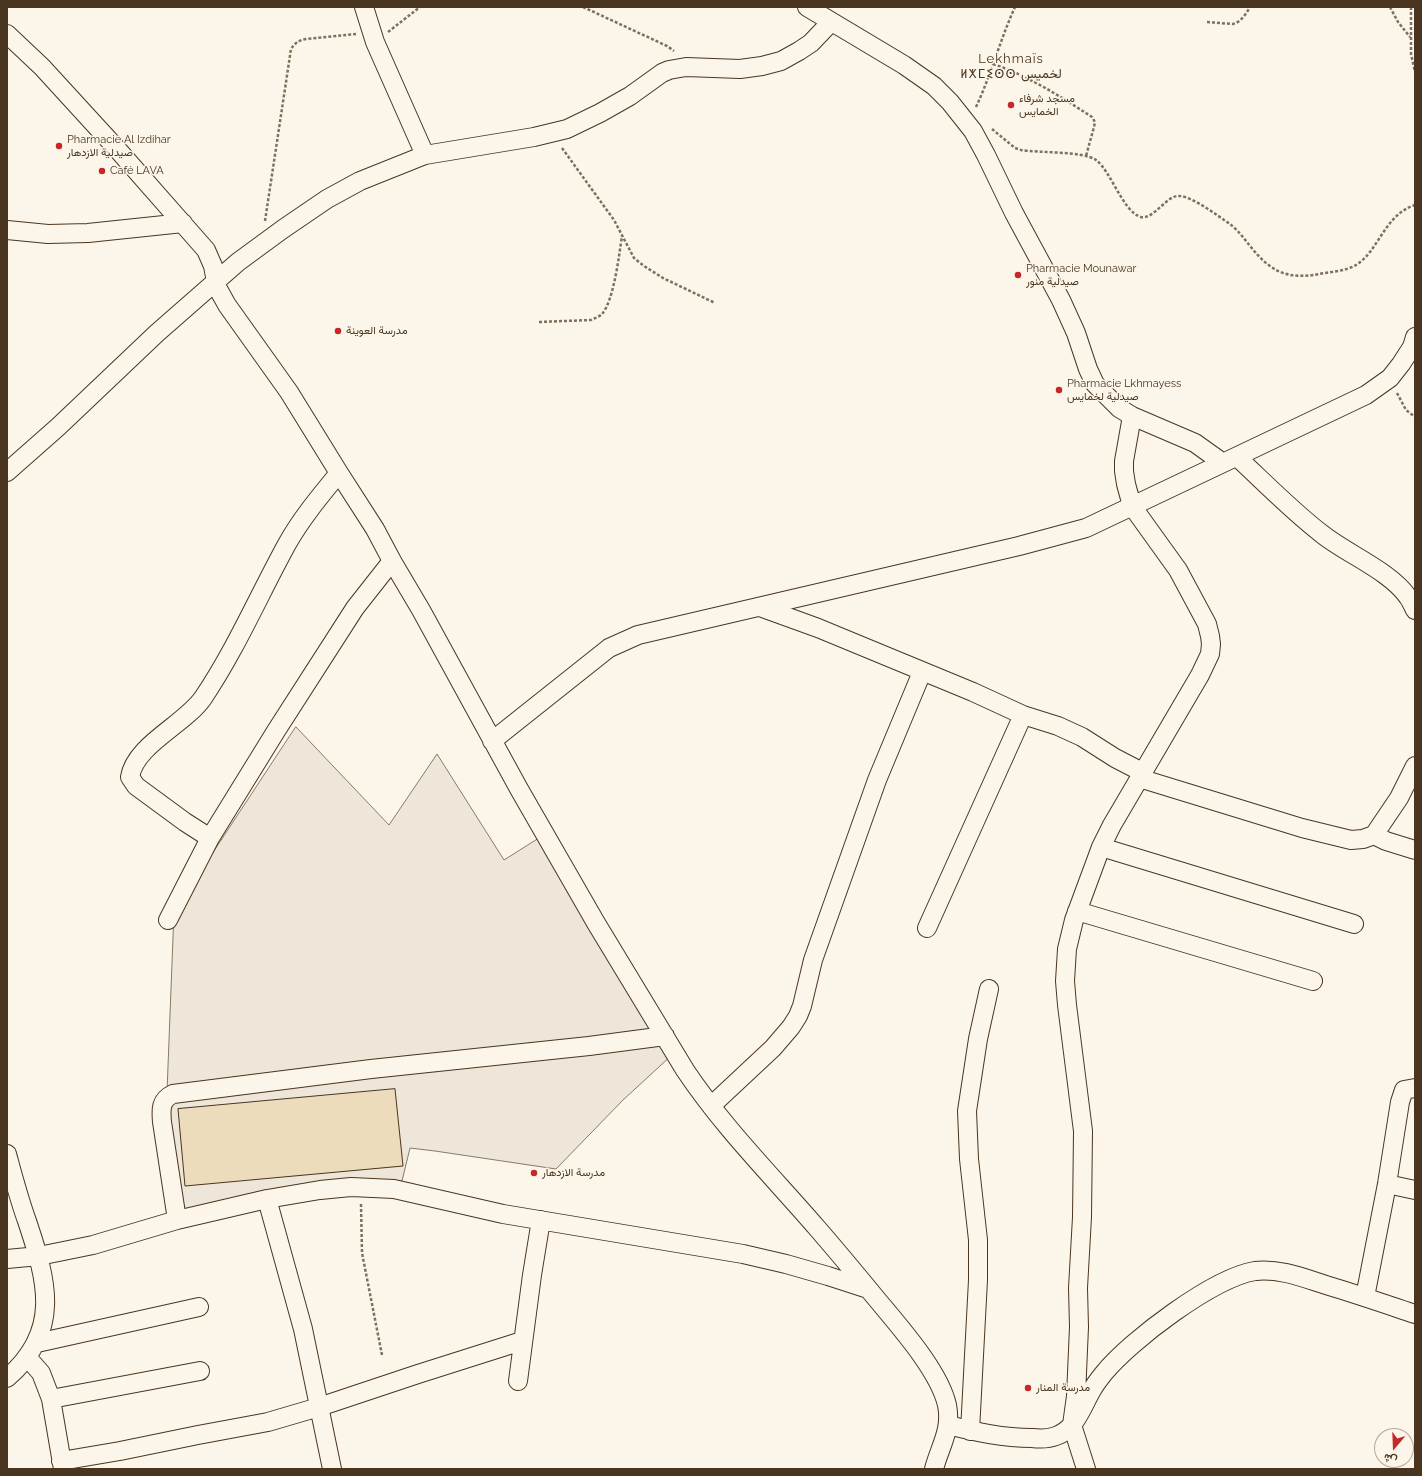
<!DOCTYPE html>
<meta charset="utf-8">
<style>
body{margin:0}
#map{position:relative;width:1422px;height:1476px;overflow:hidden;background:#fbf6e9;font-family:Raleway,Vazirmatn,sans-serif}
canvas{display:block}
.frame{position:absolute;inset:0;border:8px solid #4a3520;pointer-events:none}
.north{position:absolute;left:1374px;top:1428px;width:40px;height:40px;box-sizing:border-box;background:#fbf6e9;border:1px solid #b4a999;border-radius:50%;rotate:199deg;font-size:11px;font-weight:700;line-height:16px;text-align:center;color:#4a3520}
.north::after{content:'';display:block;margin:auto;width:14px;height:18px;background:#c62828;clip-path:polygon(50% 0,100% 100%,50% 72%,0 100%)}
</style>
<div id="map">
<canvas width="1422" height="1476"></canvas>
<div class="frame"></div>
<div class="north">ش</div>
</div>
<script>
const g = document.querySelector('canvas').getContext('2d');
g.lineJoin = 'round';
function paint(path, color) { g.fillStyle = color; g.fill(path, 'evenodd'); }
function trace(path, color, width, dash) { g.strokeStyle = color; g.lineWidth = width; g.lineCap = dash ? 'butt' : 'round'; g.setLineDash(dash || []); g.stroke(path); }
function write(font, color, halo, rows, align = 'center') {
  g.font = font + ' Raleway,Vazirmatn,"Noto Sans Tifinagh",sans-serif'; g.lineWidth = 3; g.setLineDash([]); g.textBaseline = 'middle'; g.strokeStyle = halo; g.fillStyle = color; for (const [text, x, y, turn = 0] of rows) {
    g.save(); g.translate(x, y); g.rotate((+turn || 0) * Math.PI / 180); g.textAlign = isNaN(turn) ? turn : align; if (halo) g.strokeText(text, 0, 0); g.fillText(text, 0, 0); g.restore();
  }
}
const green = new Path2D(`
 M296,727l93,98 48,-71 67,106 38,-24 131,218 -50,46 -67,69 -121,-18 -25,-3 -8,33 -114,11 -115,26 -6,-126 7,-180z`);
paint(green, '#ede6d9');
trace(green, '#887966', 1);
const building = new Path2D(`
 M395,1089l8,77 -218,20 -7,-77z`);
paint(building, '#ecdcbc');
trace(building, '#4a3520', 1);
const minor = new Path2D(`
 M364,7l11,35 50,113
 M807,7l97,58 30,21 16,16 23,29 13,24 28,58 47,87 15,33 12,36 7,15 24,24 13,8 63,27 28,20 143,-68 24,-17 11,-14 11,-17 3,-10
 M7,34l35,33 76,83 88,100 7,16 4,21 10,18 62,87 50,81 36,56 17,32 29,49 98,179 77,134 89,147c38,57 87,106 132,158 20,23 39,46 58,69 23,28 64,73 72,108 5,25 -7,41 -13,64
 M7,230l41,4 40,-1 95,-10
 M1237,457c28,26 55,54 85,77 25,20 68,37 86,63 3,4 5,9 7,13
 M7,472l51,-45 99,-94 81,-71 45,-33 44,-30 33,-18 65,-26 109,-18 33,-8 33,-16 30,-17 32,-23 7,-3 17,-3 54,2 22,-3 19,-5 18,-10 12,-8 20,-21
 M760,607l58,21 155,64 50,23 35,11 24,11 33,21 27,14
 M492,741l117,-93 29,-13 381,-89 67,-18 137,-65
 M1139,778l163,50 49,12 12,-1 11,-4 25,-37 16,-32
 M1374,835l12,6 29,9
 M210,838l-25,-16 -49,-36 -6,-9c5,-32 54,-52 73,-79 33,-49 56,-103 84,-154 14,-25 33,-48 52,-71
 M1101,847l253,77
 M1077,911l236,70
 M168,920l42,-82 66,-107 79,-123 37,-47
 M927,928l96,-213
 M711,1106l62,-58 18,-21 7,-11 4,-10 11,-46 64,-180 45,-108
 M7,1154c6,22 12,45 20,67 20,60 35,110 -20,157
 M1387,1184l28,6
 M267,1199l36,130 29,140
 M177,1220l-15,-98c-1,-12 -2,-22 11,-28l198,-25 218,-23 76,-10
 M7,1259l32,-3 54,-11 84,-25 90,-21 53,-9 31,-3 43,2 109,25 240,40 43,10 42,12 40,13
 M1365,1297l22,-113 13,-82 4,-12 11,-2
 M37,1343l162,-36
 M27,1357l14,16 10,26 12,70
 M518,1381l14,-106 9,-55
 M51,1399l149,-28
 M948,1425c28,7 55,13 84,13 8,1 16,1 24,-2 20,-7 26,-29 36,-46 3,-6 8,-12 12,-17 27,-33 109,-95 151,-102 24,-3 49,7 71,14 30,9 59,19 89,29
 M970,1431l8,-151v-40l-9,-81 -2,-48 11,-72 11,-50
 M61,1461l59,-10 78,-16 70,-13 51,-15 99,-33 104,-33
 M1086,1469l-14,-44 4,-29 3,-69 -1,-39 4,-71 1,-86 -16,-126 -2,-24 2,-32 7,-29 27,-73 11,-22 88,-150 10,-21 1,-10 -1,-8 -3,-12 -29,-54 -46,-64 -6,-22 -2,-13v-10l8,-45`);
trace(minor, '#4a3520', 20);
trace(new Path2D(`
 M583,7l84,39 7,5
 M1390,7l8,15 12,15
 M1411,7v47l4,18
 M1207,22l26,2c8,-2 13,-10 17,-17
 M388,32l32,-25
 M993,64c36,12 68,33 99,53l3,5 -1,5 -8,29
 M976,107c15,-32 24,-67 39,-100
 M992,129l23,19 6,2c18,3 62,1 75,10 15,11 27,52 45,57 13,3 26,-23 39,-21 13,1 38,20 50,28 15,12 24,31 40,42 13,10 28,11 44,9 13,-3 30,-3 42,-10 23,-14 28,-50 59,-60
 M562,148l52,72 20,38 10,8 19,12 52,25
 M265,221l26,-172c4,-6 8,-9 15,-10l50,-5
 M539,322l52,-2c4,-2 8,-3 11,-6 12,-14 17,-59 20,-78
 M1397,393l9,17 9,7
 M361,1204l1,49 20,102`), '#7f6f5c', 2.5, [3, 2]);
trace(minor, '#fbf6e9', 18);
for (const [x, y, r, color] of [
 [1011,105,4,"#c62828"],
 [59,146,4,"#c62828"],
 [102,171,4,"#c62828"],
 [1018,275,4,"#c62828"],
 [338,331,4,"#c62828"],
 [1059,390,4,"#c62828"],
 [534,1173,4,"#c62828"],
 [1028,1388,4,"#c62828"]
]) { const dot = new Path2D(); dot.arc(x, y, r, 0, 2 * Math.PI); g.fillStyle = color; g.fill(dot); trace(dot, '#fbf6e9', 1.5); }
write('11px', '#4a3520', '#fbf6e9', [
 ["مسجد شرفاء",1019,99],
 ["الخمايس",1019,112],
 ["Pharmacie Al Izdihar",67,140],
 ["صيدلية الازدهار",67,153],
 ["Café LAVA",110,171],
 ["Pharmacie Mounawar",1026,269],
 ["صيدلية منور",1026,282],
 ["مدرسة العوينة",346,331],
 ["Pharmacie Lkhmayess",1067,384],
 ["صيدلية لخمايس",1067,397],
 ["مدرسة الازدهار",542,1173],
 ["مدرسة المنار",1036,1388]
], 'left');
g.letterSpacing = '1px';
write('13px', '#4a3520', '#fbf6e9', [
 ["Lekhmaïs",1011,59],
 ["ⵍⵅⵎⵉⵙⵙ لخميس",1011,74]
]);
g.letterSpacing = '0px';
</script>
